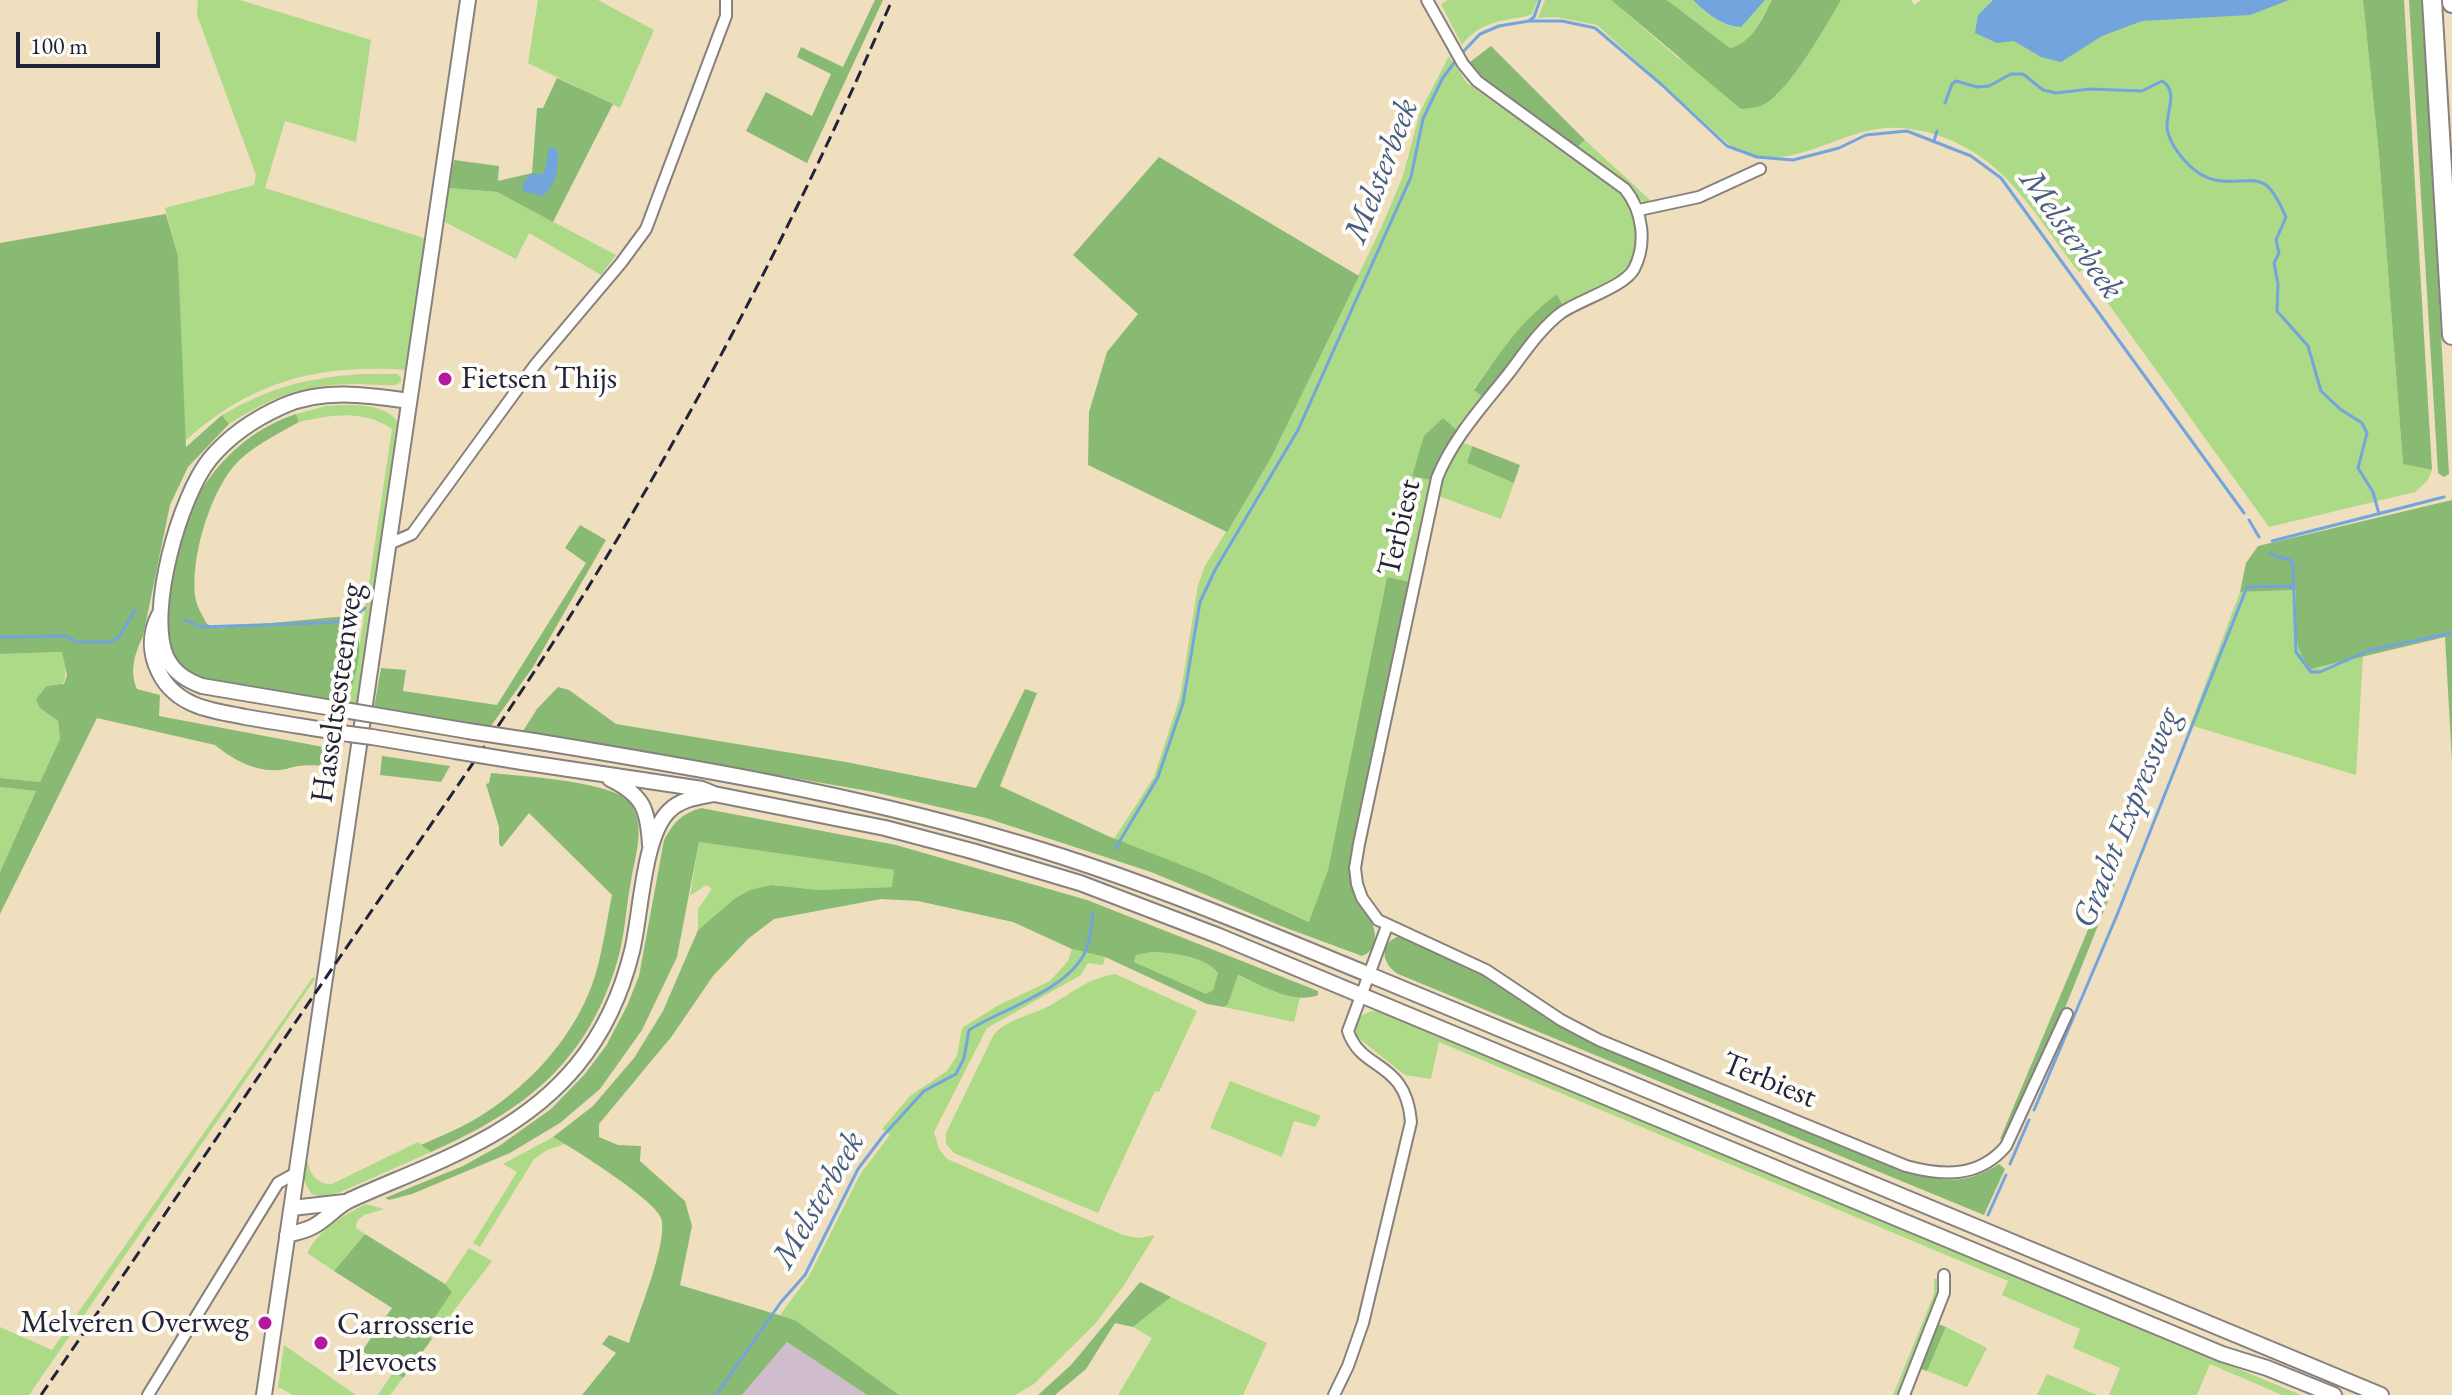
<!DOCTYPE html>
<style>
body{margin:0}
#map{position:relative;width:2452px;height:1395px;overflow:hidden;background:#efdfbf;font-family:"EB Garamond",serif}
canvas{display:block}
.scale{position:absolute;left:16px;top:32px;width:144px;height:36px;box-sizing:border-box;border:4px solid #22223b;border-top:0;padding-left:10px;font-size:24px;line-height:28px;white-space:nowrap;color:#22223b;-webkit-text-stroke:6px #fdfcf7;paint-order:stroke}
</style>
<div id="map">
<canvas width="2452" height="1395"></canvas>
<div class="scale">100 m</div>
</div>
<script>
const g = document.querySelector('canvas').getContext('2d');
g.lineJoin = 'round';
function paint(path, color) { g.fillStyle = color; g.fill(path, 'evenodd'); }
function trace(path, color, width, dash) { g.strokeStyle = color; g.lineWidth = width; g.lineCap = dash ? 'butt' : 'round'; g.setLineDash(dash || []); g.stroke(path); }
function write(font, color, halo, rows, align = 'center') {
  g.font = font + ' "EB Garamond",serif'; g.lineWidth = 8; g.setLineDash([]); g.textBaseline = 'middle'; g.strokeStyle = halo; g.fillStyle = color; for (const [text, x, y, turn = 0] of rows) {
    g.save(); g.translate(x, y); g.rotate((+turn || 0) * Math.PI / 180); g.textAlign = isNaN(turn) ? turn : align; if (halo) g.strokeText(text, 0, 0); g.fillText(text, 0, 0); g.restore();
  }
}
paint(new Path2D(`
 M787,1342l80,53h-125z`), '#cfbdce');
paint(new Path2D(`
 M198,0h42l131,40 -15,102 -71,-21 -20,67 162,51 -18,131c-91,-6 -156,10 -224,71l-7,-185 -13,-48 89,-23 2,-10 -59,-160z
 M538,0h60l56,30 -34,78 -92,-45z
 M1448,0h90l-6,14 -5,2c-26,5 -48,6 -65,29l-21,-41z
 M1545,0h66l67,58 98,38 26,-33 39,-63h70l3,5 7,-5h442l16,155 24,309 29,6 -4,10 -13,12 -146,35 -185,-257 -5,2c-26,-33 -53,-77 -84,-104 -31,-27 -77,-45 -118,-39 -51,8 -100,51 -151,13l-129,-117 -41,-8 -18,1z
 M1667,0h26c12,12 30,27 47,27l25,-27h7l-18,31 -12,15 -12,2z
 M1449,56l18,27 153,111c18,17 18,20 16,44 -1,6 -1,13 -2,18 -6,21 -53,38 -72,48l-5,-10c-36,29 -57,58 -83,95l10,9 -26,33 -15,-13 -31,57 19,5 -21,102 -23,-5 -59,293 -18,52 -103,-47 -93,-36 40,-62 26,-80 18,-112 7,-19 66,-108 110,-230 22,-52 17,-64z
 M1585,140l65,60 -1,2 -5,1 -21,-20 -46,-36z
 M449,188l48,4 119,63 -15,20 -72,-42 -13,26 -71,-37z
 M362,374h35l4,3v5l-5,3c-13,1 -25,-1 -38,-1 -53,0 -85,12 -129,40l-7,-9c49,-28 84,-37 140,-41z
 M326,406c23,-2 64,-4 74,20l-42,279 -11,-2 9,-34 36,-240c-30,-20 -60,-14 -93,-7l-3,-8z
 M1463,443l9,3 -5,17 47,20 -13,36 -65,-24 6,-20z
 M2296,590l-2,48 24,30 45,-12 -7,119 -166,-50 50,-133z
 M63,652c6,34 1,32 -23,56l18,13 2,18 -20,43 -40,-4v-124z
 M0,787l36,4 -36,81z
 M699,842l195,28 -1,17 -74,3 -46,-5 -39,14 -36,31v-21l14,-20 -6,-4 -16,11z
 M1072,949l33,8 -2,8 -15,-2 -7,12 -94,53 -53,104 5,17 8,10 176,76 16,3 16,-3 -31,50 -29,39 -61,60 -19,11h-116l-104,-75 -15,-5 29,-39 52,-103 29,-38 -8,-6 28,-33 37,-25 10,-15 5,-28 35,-22 53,-25 18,-20z
 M1152,952c21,1 51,4 66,21l-5,17 -7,4 -72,-32 1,-7z
 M1115,974l82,37 -38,81 -4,-1 -57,122 -144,-60 -8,-9v-11l48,-99c15,-16 39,-19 57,-29 24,-14 36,-26 64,-31z
 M1237,975l38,17 25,5 -6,25 -70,-15 4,-3z
 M313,977l2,2 -286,416h-29v-68l52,23z
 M1372,1011l9,1 920,383h-19l-72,-31 -13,31h-88l11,-27 -47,-20 7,-19 -78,-34 6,-14 -569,-239 -8,37 -26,-4 -48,-38c-3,-14 1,-22 15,-26z
 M1230,1081l91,35 -6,11 -21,-6 -12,36 -72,-29z
 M553,1137l12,7 -18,6 -13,9 -54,88 -7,-4 44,-71 -14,-8z
 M418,1142l13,10 -86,38 -21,8 -12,-4c-8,-11 -12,-20 -4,-32 2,13 10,23 24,22z
 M366,1204l18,5 -20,6 -7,6 -1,7 9,6 -31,37 -27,-18c13,-24 35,-37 59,-49z
 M469,1248l23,13 -60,78 -7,-5 27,-42 -7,-8z
 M1934,1279h3l4,8 -3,13 -37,95h-8l41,-101z
 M1171,1297l96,46 -24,52h-125l34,-57 -19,-11z
 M1946,1327l41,21 -20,39 -40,-16z
 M284,1345l72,50h-63l-15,-8z
 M393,1372l10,6 -13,17h-12z
 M2047,1374l50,21h-60z`), '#acda87');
paint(new Path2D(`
 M875,0h8l-76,163 -61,-32 20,-39 46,24 19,-42 -34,-17 4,-10 42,20z
 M1611,0h56l63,48c22,-4 32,-30 42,-48h69c-15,25 -55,98 -81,106 -6,2 -13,2 -19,3z
 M2363,0h41l28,470 -29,-6 -24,-309z
 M2409,0h13l27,474 -5,3 -6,-4z
 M1491,46l94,94 -8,7 -99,-74 -8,-11z
 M557,78l56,26 -60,118 -56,-30 -48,-4 5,-28 45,6 -1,15 34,-8 5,-65h6z
 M1159,157l200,119 -88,182 -44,74 -139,-67 1,-53 18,-60 31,-38 -65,-59z
 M166,214l12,42 8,191 36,-32 7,9 -41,43 -18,38 -27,131c-8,17 -14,35 -6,53l23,6 -1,21 180,34 -3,14c-16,3 -25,0 -38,2 -7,1 -13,4 -19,4 -24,2 -47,-11 -64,-25l-118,-27 -97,196v-42l36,-81 -36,-4v-9l40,4 20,-43 -2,-18 -18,-13 -4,-9 11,-13 17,-2 3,-9 -5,-23 -62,2v-411z
 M1557,294l5,10 -21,18 -57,76 -10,-8c25,-36 47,-70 83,-96z
 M296,414l3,8c-23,13 -49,25 -66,45 -24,30 -42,90 -38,128 1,10 7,20 12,29l10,4 130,-12c24,21 7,61 0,87l-144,-24c-13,-5 -26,-13 -32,-26 -8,-17 4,-95 10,-115 5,-19 13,-38 25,-55 23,-33 52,-56 90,-69z
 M1443,418l15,13 -20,31 -7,18 -19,-4 12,-40z
 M1472,446l48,19 -6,18 -47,-20z
 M2452,500v262l-7,-125 -134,32c-21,-24 -15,-50 -15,-79l-56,2 6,-29 12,-17z
 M580,525l26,15 -73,127 -42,59 -117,-18 7,-40 25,2 -3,21 94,14 89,-142 -21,-15z
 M1387,577l23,5 -60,280c0,7 1,13 3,19 7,19 40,63 9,75l-81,-30 -130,-54 -165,-54 -112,-26 -351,-61 14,-22 21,-22 11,3 47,34 230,38 130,26 49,-99 12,4 -37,93 108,50 99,39 102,47 19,-52z
 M382,756l68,10 -9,16 -61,-7z
 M491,773c29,3 116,8 136,27 21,21 8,56 4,81 -5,26 -6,53 -13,78 -30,103 -92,151 -187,193l-10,-7c17,-8 35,-15 51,-24 52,-30 99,-79 120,-136 10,-28 14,-61 20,-90l-83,-82 -27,34 -3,-3v-17l-13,-43 3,-1z
 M701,808l195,37 191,55 231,91v4c-25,10 -57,-10 -80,-20l-10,29 -4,3 -17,-3 -102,-47 -33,-8 -59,-27 -95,-21 -37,-2 -107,20 -25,19 -36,38 -41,60 -73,88v13l19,8 23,1 -1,15 45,40 7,25 -12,59 115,35 104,75h-32l-80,-53 -45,53h-160l34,-42 -14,-9 7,-9 20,8c8,-26 40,-102 32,-125 -7,-19 -87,-69 -108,-81l40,-31 41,-48 29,-47 35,-81 36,-31 16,-9 22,-5 47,5 73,-3 2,-17 -195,-28 -22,115 -35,73 -42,59 -40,34 -50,30 -98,41 -23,6 -4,-2 78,-32 36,-20 52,-37 33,-34 22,-29 21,-40 12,-30 25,-136c10,-18 17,-26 37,-32zM1152,952c21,1 52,4 66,21l-5,17 -7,4 -72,-32 2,-7z
 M2111,875l6,3 -66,165 -48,97 -3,-1z
 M1399,936h6l75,34 116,74 314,128c37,10 55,13 89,-8l6,5 -21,46 -586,-241c-16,-10 -20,-30 1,-38z
 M365,1234l80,50 7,8 -27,41 7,6 -29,39 -41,-27 30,-43 -58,-37z
 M1140,1282l31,15 -38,30 -18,-4 -29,46 -31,26h-17l33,-30z
 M1938,1324l8,3 -19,44 -9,-3z`), '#89ba74');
paint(new Path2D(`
 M1693,0h72l-24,27c-18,0 -36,-15 -48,-27z
 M1993,0h296l-39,15 -108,6 -40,15 -41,26 -20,-5 -27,-16 -17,2 -22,-10 3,-18z
 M549,147l9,3c0,20 0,31 -15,46l-21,-5 3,-11 7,-7 8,2 5,-5z`), '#73a4de');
trace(new Path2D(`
 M1529,21l5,-4 6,-17
 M1462,53l18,-19 19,-8 30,-5h33l33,7 67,57 65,61 30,11 36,3 46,-12 27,-13 41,-4 64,25 30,22 243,335
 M1945,103l7,-19 4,-3 21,6 12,-1 22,-12h12l20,16 13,3 34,-4 52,2 20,-10c17,10 4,31 5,47 2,13 12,28 22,37 30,30 57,7 77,20 8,6 16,23 20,32l-10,23 3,13 -5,10 4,21 -1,27 31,35 13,45 19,18 22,14 5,10 -9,35 15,24 6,22
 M1934,141l3,-10
 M2249,520l10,17
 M2272,541l172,-44
 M2270,554l20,6 3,4 3,88 15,20h9l50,-22 82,-17
 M185,620l16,7 146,-5 18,-14
 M0,637l66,-1 11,6h33l9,-5 16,-27
 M1115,849l43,-72 25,-74 17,-101 15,-32 83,-140 113,-253 12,-58 19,-40 15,-20
 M2034,1110l83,-195 130,-328 47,-1
 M2010,1164l19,-44
 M1988,1215l18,-40
 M716,1395l65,-93 24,-27 53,-106 25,-33 41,-45 32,-17 8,-16 5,-28c35,-22 100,-40 117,-80 5,-11 5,-26 7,-37`), '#73a4de', 3);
const minor = new Path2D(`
 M1427,0l36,64 14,17 148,108c18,22 22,55 9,80 -10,18 -55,31 -73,44 -21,16 -36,39 -52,60 -26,33 -56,65 -72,105l-78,366 -4,24 2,16 5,14 16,22 108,50 75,50 38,20 307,126c37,10 73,12 100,-20l61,-132
 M1639,210l60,-13 61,-28
 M389,544l23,-10 123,-169 86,-102 25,-34 75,-200 5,-13v-16
 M148,1395l130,-212 20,-11
 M1334,1395l14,-29 15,-43 48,-201c-5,-63 -50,-50 -63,-91l39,-105
 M1904,1395l40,-102v-18`);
const secondary = new Path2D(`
 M159,615c-17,32 -2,72 32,88 16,8 36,10 54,14 34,6 69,11 104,17
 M350,711l-148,-25c-16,-6 -29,-14 -36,-30 -19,-45 14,-160 44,-197 19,-23 46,-41 73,-53 40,-18 85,-11 126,-5
 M374,715l94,16
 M372,737l83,14
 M534,741c157,26 314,52 467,97 127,36 247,87 369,137l1011,420
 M522,762l180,27 12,5 171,34 87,23 108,32 139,53 1003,418 45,14 67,27
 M610,779c33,16 38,30 40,66
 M292,1208l53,-6
 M287,1235c8,-2 16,-4 23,-7 15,-6 25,-21 40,-28 82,-37 168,-63 227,-135 27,-33 45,-73 55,-114 9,-36 11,-115 37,-140 12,-12 29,-14 45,-17
 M264,1395l204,-1395`);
const trunk = new Path2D(`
 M2432,0l20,335
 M2452,0v3`);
trace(minor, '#88807d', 14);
trace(secondary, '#88807d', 18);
trace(trunk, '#88807d', 22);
trace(minor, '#fff', 10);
trace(secondary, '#fff', 14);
trace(trunk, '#fff', 18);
trace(new Path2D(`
 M41,1395c109,-158 216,-317 325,-476 91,-133 185,-265 266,-405 97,-166 184,-337 260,-514`), '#22223b', 3, [12, 6]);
const secondaryBridge = new Path2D(`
 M350,711l24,4
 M468,731l66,10
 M349,734l23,3
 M455,751l67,11`);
trace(secondaryBridge, '#88807d', 18, []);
trace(secondaryBridge, '#fff', 14);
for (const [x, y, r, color] of [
 [445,379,8,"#b5179e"],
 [265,1323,8,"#b5179e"],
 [321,1343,8,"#b5179e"]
]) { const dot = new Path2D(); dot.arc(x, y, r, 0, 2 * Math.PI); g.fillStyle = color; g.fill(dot); trace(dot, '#fdfcf7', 3); }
write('32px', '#22223b', '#fdfcf7', [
 ["Fietsen Thijs",461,379],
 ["Melveren Overweg",249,1323,"right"],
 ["Carrosserie",337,1325],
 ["Plevoets",337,1362]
], 'left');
write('32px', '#22223b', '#fdfcf7', [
 ["Terbiest",1400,528,-77],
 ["Hasseltsesteenweg",338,693,-82],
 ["Terbiest",1769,1081,22]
]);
write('italic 34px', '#465c84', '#fdfcf7', [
 ["Melsterbeek",1382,171,-69],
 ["Melsterbeek",2071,235,54],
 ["Gracht Expressweg",2127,818,-68],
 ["Melsterbeek",819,1200,-60]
]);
</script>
